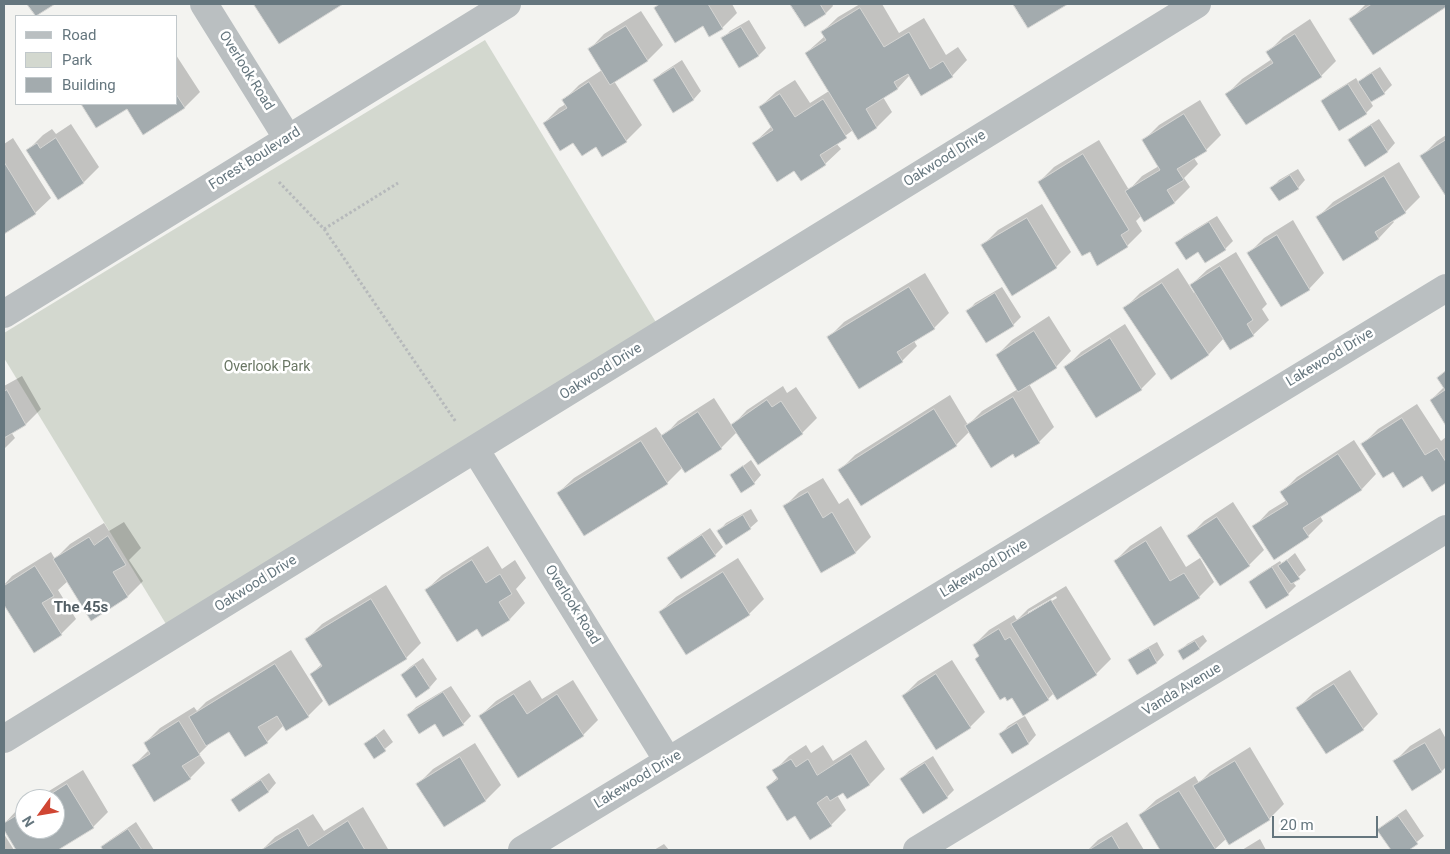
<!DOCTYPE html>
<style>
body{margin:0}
#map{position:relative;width:1450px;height:854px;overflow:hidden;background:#f3f3f0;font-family:Roboto,sans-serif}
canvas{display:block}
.frame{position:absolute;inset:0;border:5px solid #65767e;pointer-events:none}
.legend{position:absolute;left:15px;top:15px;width:162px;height:90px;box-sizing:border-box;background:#fff;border:1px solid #c1c8cb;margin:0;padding:6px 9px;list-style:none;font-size:15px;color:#65767e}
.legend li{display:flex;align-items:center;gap:10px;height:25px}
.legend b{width:25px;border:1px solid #c1c8cb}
.north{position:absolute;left:15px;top:789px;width:50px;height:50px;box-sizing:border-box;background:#fff;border:1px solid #c1c8cb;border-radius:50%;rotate:238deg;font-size:14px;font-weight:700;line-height:20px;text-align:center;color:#65767e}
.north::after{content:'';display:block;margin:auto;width:18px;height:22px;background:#d04633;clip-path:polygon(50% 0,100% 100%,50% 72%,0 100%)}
.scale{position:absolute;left:1272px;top:816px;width:106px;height:22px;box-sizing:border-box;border:2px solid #65767e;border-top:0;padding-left:6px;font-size:15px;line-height:18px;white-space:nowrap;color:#65767e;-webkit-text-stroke:4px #fff;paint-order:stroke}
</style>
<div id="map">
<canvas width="1450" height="854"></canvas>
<div class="frame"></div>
<ul class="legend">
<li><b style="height:6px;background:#babfc1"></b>Road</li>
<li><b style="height:14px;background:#d3d8cf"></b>Park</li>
<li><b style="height:14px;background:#a3abae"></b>Building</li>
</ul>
<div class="north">N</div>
<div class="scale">20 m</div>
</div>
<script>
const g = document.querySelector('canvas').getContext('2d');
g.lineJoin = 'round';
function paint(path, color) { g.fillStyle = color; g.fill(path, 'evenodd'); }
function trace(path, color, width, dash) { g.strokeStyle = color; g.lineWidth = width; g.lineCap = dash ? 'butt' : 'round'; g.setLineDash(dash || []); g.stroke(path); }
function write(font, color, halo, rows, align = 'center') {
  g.font = font + ' Roboto,sans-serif'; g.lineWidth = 5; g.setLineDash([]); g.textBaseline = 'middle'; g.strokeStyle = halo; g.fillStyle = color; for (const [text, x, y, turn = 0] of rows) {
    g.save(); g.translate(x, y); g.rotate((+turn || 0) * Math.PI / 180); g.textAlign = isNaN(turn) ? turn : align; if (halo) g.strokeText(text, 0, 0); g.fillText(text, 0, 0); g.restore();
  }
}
paint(new Path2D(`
 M485,40l172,284 -491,300 -162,-266v-25z`), '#d3d8cf');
paint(new Path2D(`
 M257,4h84l-62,39 -23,-38z
 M659,4h73l5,9 -15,15 -19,-4 -48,-16z
 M792,4h40l1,2 -7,7 -20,13z
 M860,4h22l17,29 25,-15 22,37 12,-8 9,13 -15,16 -42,-1 -12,13 -15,9 9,15 -15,15 -19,11 -5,-8 -17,13 5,6 -16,15 -30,6 -41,-27 18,-17 -12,-19 16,-15 19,-12 15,23 19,-12 -23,-38 19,-17 -3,-4 16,-15z
 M1015,4h51l-38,23z
 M1366,4h80v2l-72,47 -23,-34z
 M641,11l22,34 -15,15 -34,21 28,44 -16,16 -23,14 -7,-10 -22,-4 -30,-18 15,-15 7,-4 -2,-4 15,-15 23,-15 -13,-20 15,-16z
 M1310,19l26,42 -15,15 -94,18 15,-15 30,-20 -4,-7 15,-15z
 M749,20l17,28 -7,7 -19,12 -17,-28 7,-8z
 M176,55l24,37 -15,15 -41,26 -16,-26 -31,20 -15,-23h94z
 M682,60l19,31 -7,8 -20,12 -20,-31 8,-7z
 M1380,67l12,18 -8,8 -14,8 3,5 -7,7 -44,-12 8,-7 26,-16 3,5 8,-8z
 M1200,100l21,35 -15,15 -12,8 4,6 -14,14 6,9 -15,15 -30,19 -4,-5 -5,5 6,10 -15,15 -37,5 -51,-69 15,-15 45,-27 30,50 13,-14 17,-10 -15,-26 15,-15z
 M1379,119l16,24 -7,8 -23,14 -16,-25 8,-7z
 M71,124l28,43 -15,15 -26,16 -30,-48 15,-15 9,-6 4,5z
 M1446,135v58l-1,1 -23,-38 15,-15z
 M13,138l38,60 -16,15 -31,20v-89z
 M1399,162l21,35 -15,15 -13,8 2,2 -15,16 -36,21 -25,-42 15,-15z
 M1298,169l7,11 -7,8h-26l7,-8z
 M1042,204l29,48 -15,15 -73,-22 15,-15z
 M1217,216l16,25 -8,8 -48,-5 7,-8z
 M1293,220l31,53 -15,16 -28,17 -32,-53 15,-15z
 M1236,252l31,52 -5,5 7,11 -16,15 -29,3 -15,16 -38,24 -46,-70 15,-15 38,-25 16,25 2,-1 -5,-7 16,-15z
 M925,273l24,40 -15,15 -20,13 3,5 -15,15 -73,-24 15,-15z
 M1002,287l19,30 -8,8 -27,16 -18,-30 7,-8z
 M1049,316l22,35 -15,16 -27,17 25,43 -15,15 -25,11 -44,-22 -14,14 -116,25 15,-15 95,-60 18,30 14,-14 36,-22 -21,-34 15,-15z
 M1125,324l31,50 -15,15 -75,-22 15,-15z
 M1446,370v54l-15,-24 13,-13 -6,-9z
 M22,376l19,33 -15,15 -15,8 4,6 -11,11v-63z
 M783,386l4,7 9,-6 21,31 -15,15 -65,-1 -16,16 -38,19 -16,16 -109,10 16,-15 82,-51 7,10 15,-16 36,-23 18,28 15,-16z
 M1417,404l24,37 5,-4v44l-14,10 -10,-17 -29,-4 -30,-26 15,-15z
 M1354,440l22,34 -15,16 -41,26 3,5 -15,15 -54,-9 15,-16 18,-11 -5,-8 15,-15z
 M751,460l10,15 -7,8 -23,-8z
 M823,478l16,26 9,-6 23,39 -15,15 -34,19 -38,-64 15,-15z
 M1233,502l31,48 -15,15 -60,-29 15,-15z
 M751,509l7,12 -8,7 -31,3 7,-8z
 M124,522l17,26 -12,12 14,21 -15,15 -37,23 -23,-38 -10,9 18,29 -15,15 -27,18 -30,-49v-18l8,-9 39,-24 4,7 15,-15 34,-21 5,8z
 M1161,526l25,41 14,-9 14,24 -15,15 -84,-36 15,-15z
 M710,528l13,19 -8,8 -47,4 8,-8z
 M488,546l14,23 13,-9 11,18 -10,11 9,14 -15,16 -28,17 -5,-8 -51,-38 16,-15z
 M1295,553l11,17 -13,12 3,4 -8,8 -38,-12 8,-7 22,-14 2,3z
 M738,558l26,41 -15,15 -89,-2 16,-15z
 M386,585l35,58 -15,15 -95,16 11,-10 -15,-25 15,-15z
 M1066,586l45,73 -15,15 -42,19 -6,6 -36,-3 -36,-37 4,-4 -6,-10 15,-15 25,-15 3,5 11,-11zM1056,596l1,2 -29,17v-3z
 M1203,635l4,6 -7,7 -20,4 7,-8z
 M1157,642l7,13 -7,7 -19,11 -8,-12 8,-8z
 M291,650l32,51 -15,15 -24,9 -17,17 -37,-12 -18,11 -13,13 6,9 -15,15 -57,-12 16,-16 -4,-7 15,-15 34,-21 3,4 9,-9z
 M423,658l14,21 -7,8 -14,9 -14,-21 8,-8z
 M952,660l33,52 -15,15 -67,-31 15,-15z
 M1350,670l28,44 -15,15 -65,-21 15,-15z
 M530,680l12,19 31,-19 25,40 -15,15 -103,-19 16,-15z
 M451,686l20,30 -8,8 -55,-9 8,-8z
 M1025,716l11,19 -7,8 -17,10 -11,-19 7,-8z
 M1440,728l6,11v28l-4,4 -30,18 -17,-28 15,-15z
 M384,729l9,13 -19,16 -9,-14z
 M866,740l19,29 -15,15 -22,14 -4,-7 -7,4 9,15 -15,15 -36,-11 -28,-27 11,-10 -4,-6 15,-15 17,-11 5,8 12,-8 10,16z
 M475,743l26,42 -15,15 -42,26 -26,-42 15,-15z
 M1250,747l34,57 -15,15 -43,20 -12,11h-52l-22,-35 16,-15 39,-24 4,7 11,-11z
 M933,756l21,34 -7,7 -46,-18 8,-8z
 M83,770l25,42 -15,15 -38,23h-37l-14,-22v-4l13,-14 8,-4v23h30v-30h-19z
 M269,773l7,10 -7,8 -30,19 -7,-10 8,-7z
 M363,807l25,42 -1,1h-125l13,-13 38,-23 11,17z
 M1406,809l18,27 -17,14h-15l-14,-20 8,-7z
 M136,822l18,28h-50l-2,-3 8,-7z
 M1127,822l17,28h-56l10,-10z
 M4,834l10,16h-10z
 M1260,839l6,11h-24z
 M664,844l5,6h-15z`), '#0003');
const building = new Path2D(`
 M27,4h28l-19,12z
 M256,4h87l-64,40 -25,-39z
 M660,4h48l15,25 -14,8 -6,-11 -28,17 -21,-35z
 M790,4h30l6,10 -21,13z
 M1013,4h55l-40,24z
 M1372,4h74v3l-73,48 -24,-36z
 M860,8l24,39 25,-15 21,37 13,-8 10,16 -32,19 -13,-22 -14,8 4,7 -32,20 11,19 -19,12 -53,-87 21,-13 -5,-8z
 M626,26l22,35 -38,24 -22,-36z
 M741,27l18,29 -20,12 -18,-30z
 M1295,34l27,43 -76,48 -21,-31 48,-31 -7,-11z
 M674,67l20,33 -21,13 -20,-33z
 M1372,73l13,21 -14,8 -13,-20z
 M589,82l38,60 -25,15 -6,-10 -14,9 -9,-13 -13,8 -17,-28 24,-15 -5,-8z
 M1348,84l19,30 -28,17 -18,-30z
 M176,94l9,14 -42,27 -16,-26 -31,19 -15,-24h95z
 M780,94l15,23 28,-18 24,39 -27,17 6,10 -25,16 -7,-10 -17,11 -25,-39 21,-13 -14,-23z
 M1184,114l23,37 -30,18 7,11 -17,10 8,13 -31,19 -19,-31 35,-21 -18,-30z
 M1371,125l17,27 -23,15 -17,-27z
 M56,138l28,45 -26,17 -32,-50 11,-7 3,5z
 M1446,140v55h-1l-25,-39z
 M1083,154l46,76 -8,5 7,12 -31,19 -7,-14 -8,4 -44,-74z
 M4,162l32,52 -32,20z
 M1290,175l9,14 -20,12 -9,-13z
 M1384,176l22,37 -31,19 4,7 -36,22 -27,-44z
 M1027,218l30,50 -45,28 -31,-51z
 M1209,222l17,28 -21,13 -7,-11 -12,8 -11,-17z
 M1277,235l33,55 -29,17 -34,-54z
 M1220,266l33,54 -6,4 7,12 -24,14 -40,-65z
 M1162,283l47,72 -38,25 -48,-72z
 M909,287l26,42 -38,23 6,10 -44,27 -32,-52z
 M995,293l19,33 -28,17 -20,-32z
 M1034,331l23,37 -39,24 -22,-37z
 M1110,338l32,52 -46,28 -32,-51z
 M1446,371v55l-16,-26 15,-10 -8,-12z
 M7,390l19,35 -22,13v-46z
 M1013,397l27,46 -25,15 -2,-4 -22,14 -26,-42z
 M767,400l5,7 9,-6 22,33 -45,31 -27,-40z
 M934,409l23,37 -96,60 -23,-36z
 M698,412l24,37 -37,24 -24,-37z
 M1402,418l23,37 12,-7 9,14v21l-14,9 -10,-16 -19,12 -10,-16 -10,6 -22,-34z
 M641,441l27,43 -84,52 -27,-43z
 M1338,454l24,36 -59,38 6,9 -35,23 -22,-34 36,-22 -8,-12z
 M743,466l12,18 -14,9 -11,-18z
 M808,492l15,26 9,-6 24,41 -35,20 -38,-67z
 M743,515l8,14 -25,16 -9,-14z
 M1217,517l33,49 -30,20 -33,-50z
 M702,535l14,21 -35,23 -14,-21z
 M108,536l18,29 -13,7 15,25 -37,24 -38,-62 36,-22 5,8z
 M1146,541l24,40 14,-8 16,25 -46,28 -40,-65z
 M472,560l14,23 14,-9 12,20 -13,8 11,18 -28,17 -5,-8 -20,13 -32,-52z
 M1287,560l13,19 -9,5 -13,-18z
 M35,566l19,30 -12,7 20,32 -28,18 -30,-48v-19z
 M1272,567l17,28 -23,14 -17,-27z
 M723,572l27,43 -64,40 -27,-43z
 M371,599l36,60 -78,47 -19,-32 12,-8 -17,-27z
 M1051,600l46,75 -40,25 -46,-76z
 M999,629l6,11 5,-3 39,63 -26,16 -11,-18 -5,3 -2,-4 -5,3 -25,-41 4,-3 -6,-11z
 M1195,641l5,8 -17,11 -5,-9z
 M1149,648l8,15 -20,12 -9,-15z
 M275,664l34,53 -23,14 -9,-15 -19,11 10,16 -23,14 -16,-25 -23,14 -17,-29z
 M415,665l15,23 -14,10 -15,-23z
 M936,674l35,54 -35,22 -34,-54z
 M1334,684l30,46 -38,24 -30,-46z
 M443,692l21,33 -21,12 -8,-13 -16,10 -12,-19z
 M514,694l13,20 30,-20 27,42 -66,42 -39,-62z
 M179,721l21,34 -18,11 9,13 -37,23 -22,-37 18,-11 -6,-11z
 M1017,723l12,21 -17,10 -13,-20z
 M376,736l10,15 -12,8 -10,-15z
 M1425,743l17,29 -30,19 -19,-30z
 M851,754l19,31 -23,14 -4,-6 -13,8 -3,-5 -10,7 15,23 -22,14 -15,-24 -8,5 -21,-34 12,-8 -6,-9 19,-11 5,8 12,-8 9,16z
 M460,757l26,44 -42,26 -28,-43z
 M1235,761l35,59 -41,25 -36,-59z
 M925,763l23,35 -25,16 -23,-35z
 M261,780l8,12 -30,20 -8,-12z
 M67,784l27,44 -36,22h-42l-12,-20v-7l21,-13v19h30v-30h-12z
 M1179,791l37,59h-56l-21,-35z
 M1398,816l20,28 -9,6h-18l-14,-20z
 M348,821l17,29h-104l37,-22 10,18z
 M128,829l14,21h-39l-2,-3z
 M1112,836l8,14h-31z`);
paint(building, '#a3abae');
trace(building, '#d4d4d2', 1);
trace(new Path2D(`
 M279,182l45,47 132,193
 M324,229l74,-46`), '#b6b9bb', 3, [2.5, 2.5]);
trace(new Path2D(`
 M204,4l84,135
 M4,314l503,-310
 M475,449l193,312
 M4,739l1193,-735
 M522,850l924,-562
 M917,850l529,-321`), '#babfc1', 28);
write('14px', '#65767e', '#fff', [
 ["Overlook Road",246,71,58],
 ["Forest Boulevard",255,159,-32],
 ["Oakwood Drive",945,159,-32],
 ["Lakewood Drive",1330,358,-31],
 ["Oakwood Drive",601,372,-32],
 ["Lakewood Drive",984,569,-31],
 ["Oakwood Drive",256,584,-32],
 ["Overlook Road",572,605,58],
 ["Vanda Avenue",1182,690,-31],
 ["Lakewood Drive",638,780,-31]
]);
write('14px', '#697663', '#fff', [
 ["Overlook Park",267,367]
]);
write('bold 15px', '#525e64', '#fff', [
 ["The 45s",81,608]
]);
</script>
